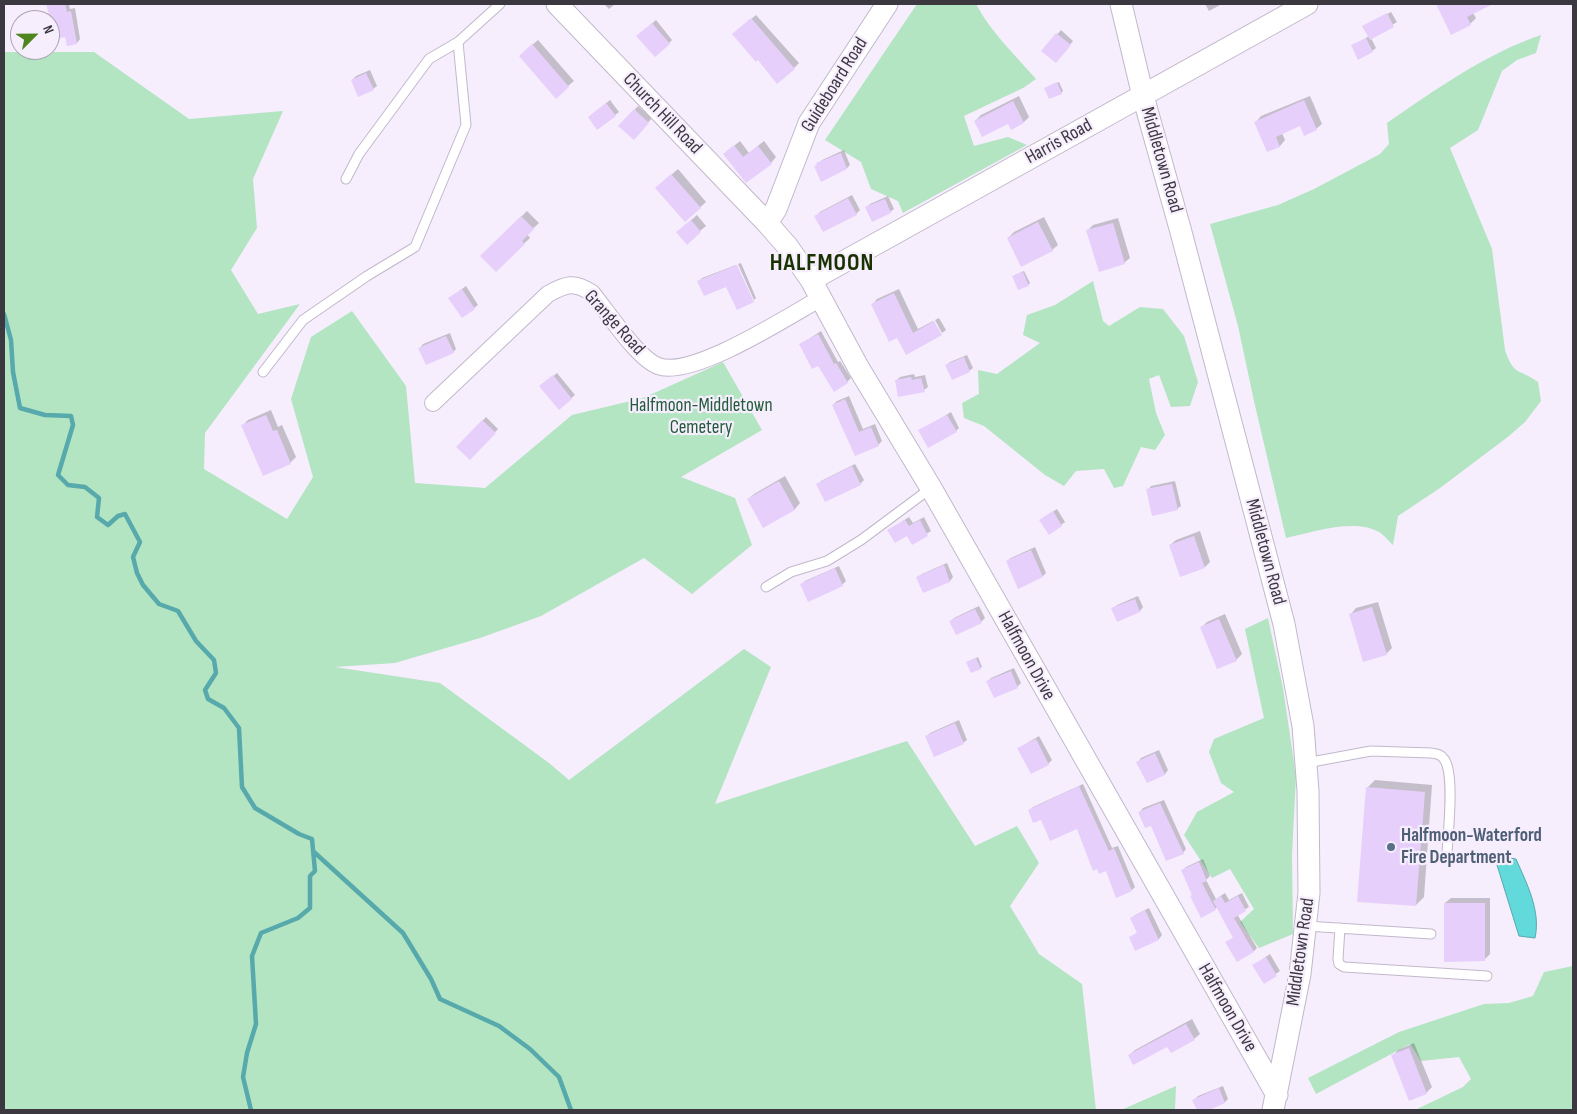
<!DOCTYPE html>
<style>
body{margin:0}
#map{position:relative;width:1577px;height:1114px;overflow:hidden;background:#f6edfd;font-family:"Sofia Sans Condensed",sans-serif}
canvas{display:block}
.frame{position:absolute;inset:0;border:5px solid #3c3840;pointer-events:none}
.north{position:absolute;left:10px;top:10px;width:50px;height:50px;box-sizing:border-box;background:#f6edfd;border:1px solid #aca5b1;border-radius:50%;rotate:67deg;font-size:14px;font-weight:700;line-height:20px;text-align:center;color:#3c3840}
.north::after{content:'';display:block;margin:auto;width:18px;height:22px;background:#4f851e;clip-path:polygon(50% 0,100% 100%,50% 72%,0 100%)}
</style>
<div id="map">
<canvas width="1577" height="1114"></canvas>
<div class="frame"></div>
<div class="north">N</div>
</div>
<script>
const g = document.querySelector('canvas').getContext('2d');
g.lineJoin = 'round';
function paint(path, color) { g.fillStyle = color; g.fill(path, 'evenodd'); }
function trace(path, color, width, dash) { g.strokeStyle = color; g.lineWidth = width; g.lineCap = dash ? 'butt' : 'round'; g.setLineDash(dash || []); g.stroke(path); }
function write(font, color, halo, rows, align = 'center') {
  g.font = font + ' "Sofia Sans Condensed",sans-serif'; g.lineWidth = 4.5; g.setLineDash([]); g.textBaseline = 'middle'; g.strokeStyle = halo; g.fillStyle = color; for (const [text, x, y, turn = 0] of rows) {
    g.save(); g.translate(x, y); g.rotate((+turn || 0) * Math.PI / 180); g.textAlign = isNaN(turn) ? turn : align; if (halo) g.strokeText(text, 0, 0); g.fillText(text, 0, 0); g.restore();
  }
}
paint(new Path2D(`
 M917,4h59c14,27 39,51 60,75l-13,9 -59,28 10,30 34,-9 19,8 -124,68 -5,-12 -27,-12 -10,-27 -36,-22z
 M1541,35l-5,18 -19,7 -15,11 -24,59 -28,18 42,101 13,101c9,27 14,18 33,32l3,19 -16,21 -16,14 -69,52 -42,28 -5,29c-4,-4 -9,-10 -14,-13 -25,-14 -66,0 -93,6l-32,-137 -16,-75 -28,-102 68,-19 36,-16 66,-35 9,-10 -2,-21c48,-33 98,-69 154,-88z
 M4,52h90l95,67 94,-8 -30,68 4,49 -26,42 27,44 42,-10 -95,129 -1,36 83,50 26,-42 -22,-78 20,-62 41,-26 54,75 9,97 70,5 87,-73 71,-17 80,-36 39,68 -81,47 54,21 17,47 -60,49 -48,-36 -103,58 -61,22 -85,25 -60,4 105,16 109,80 20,17 175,-131 27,18 -56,137 192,-63 68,105 42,-20 22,37 -29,43 29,48 43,30 14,126h-1092z
 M1093,281l10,40 6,5 31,-19 23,2 21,27 14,46 -8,24 -19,1 -12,-32 -10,4 7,34 9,22 -10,15 -14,-3 -18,39 -9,2 -10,-19 -28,2 -12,15 -19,-11 -61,-49 -20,-8 -2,-15 17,-9 -1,-24 19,4 43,-31 -17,-8 4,-20 28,-10z
 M1268,618l15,70 13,88 -4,79 1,79 -34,14 -19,-26 14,-13 -24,-40 -18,9 -28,-43 13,-23 37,-20 -13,-9 -12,-31 5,-13 50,-21 -19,-89z
 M1573,966v144h-158l48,-23 8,-8 -12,-22 -38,4 -11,-17 -94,50 -8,-16 91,-46 85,-28 25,-1 24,-7 11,-24z
 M1176,1086l-1,24h-54z`), '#b3e5c3');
const water = new Path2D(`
 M1503,857l13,2c11,25 25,52 19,79l-16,-2 -22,-71z`);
paint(water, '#62d9db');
trace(water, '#57a9ac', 1);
paint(new Path2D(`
 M47,4h22l1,5 5,-1 5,31 -3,4 -11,-7 -16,3v-19h-6v-3l6,-4z
 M604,4h11l-6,5z
 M1205,4h17l-13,7z
 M1442,4h42l-11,9 3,5 -6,6 -31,-17z
 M1391,12l6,10 -26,16 5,10 -4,3 -19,-5 16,-10 -3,-11z
 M756,15l43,48 -5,5 -55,-39z
 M656,20l16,20 -3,3 -28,-10z
 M1061,30l12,11 -14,17 -16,-7z
 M538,40l36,41 -6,5 -42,-36z
 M370,70l7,16 -4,3 -21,-9 4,-4z
 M1059,82l4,9 -2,2 -15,-5z
 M1019,96l10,21 -5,5 -49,-1 6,-6z
 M1310,96l12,28 -6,5 -16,-4 -18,8 3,7 -5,6 -12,5 -12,-29 5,-6z
 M610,100l9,12 -4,3 -26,2z
 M638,106l14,12 -18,20 -14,-12z
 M740,141l9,12 15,-12 12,16 -5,6 -47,-9z
 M844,150l6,15 -3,3 -25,13 -4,-17 4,-4z
 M678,169l28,33 -21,19 -23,-38z
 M852,195l8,15 -4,4 -40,2 4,-4z
 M888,196l6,13 -4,3 -23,-5 3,-3z
 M527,211l12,12 -12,11 3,4 -34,32 -14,-14z
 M697,215l9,11 -6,5 -17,-4z
 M1044,217l14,28 -6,5 -44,-12 6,-6z
 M1118,218l12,40 -6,5 -36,-33 5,-5z
 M741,263l15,35 -2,2 -16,-36z
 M736,265l16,36 -25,-16 -28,-4 3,-3z
 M1024,271l6,12 -2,2 -13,-10z
 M466,286l12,19 -4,3 -24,-10z
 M899,289l19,40 15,-8 7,14 -43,2 -24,-33 4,-5z
 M939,318l7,12 -4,3 -7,-13z
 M821,331l17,31 2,-1 11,17 -4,4 -29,-18 -17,-20z
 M450,333l6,16 -3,3 -33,-4 3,-4z
 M967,355l6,13 -4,3 -22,-6 3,-3z
 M557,373l18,22 -16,13 -14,-25z
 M914,374l1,3 10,-2 3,12 -4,3 -28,-9 4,-4z
 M849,396l14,33 12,-5 7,17 -4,4 -22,9 -23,-49 4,-4z
 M271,410l7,17 4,-2 14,32 -6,6 -47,-38 5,-5z
 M951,412l8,16 -3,3h-36z
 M486,417l12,12 -28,29 -12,-11z
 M855,464l9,16 -4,4 -42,1 3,-4z
 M785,476l15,27 -5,6 -31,18 -16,-28 6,-5z
 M1175,481l6,25 -4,3 -29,-19 3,-4z
 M1057,509l8,13 -16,12 -5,-17z
 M909,517l4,6 11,-6 7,14 -19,12 -4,-8 -19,-5z
 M1200,531l10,31 -5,5 -35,-22 6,-5z
 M1035,547l11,26 -3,3 -36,-15 4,-3z
 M947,563l6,14 -3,4 -26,11 -6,-15 4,-3z
 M839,566l7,15 -4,4 -40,-1 3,-3z
 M1138,596l5,11 -3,4 -22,9 -5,-11 4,-4z
 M1378,602l14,46 -6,6 -35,-40 5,-6z
 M979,606l6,12 -4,4 -30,-1 3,-3z
 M1225,614l17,40 -6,6 -35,-32 6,-6z
 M978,657l4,10 -2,1 -11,-7z
 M1014,668l7,15 -4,4 -29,-6 3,-3z
 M959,720l8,20 -4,3 -36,-7 3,-3z
 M1039,736l13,24 -4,4 -29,-16z
 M1159,750l9,20 -3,4 -18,8 -9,-20 3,-4z
 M1375,780l57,5 -8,112 -8,8 -49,-117z
 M1083,784l29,64 6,-2 17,41 -3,3 -26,-21 -29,-42 -35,-9 -13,-7 4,-4z
 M1164,800l22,49 -3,4 -43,-41 3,-4z
 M1203,859l7,17 -4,4 10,19 9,-6 4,7 13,-7 7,14 -12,7 20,34 -3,3 -27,-9 7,-5 -16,-30 -16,10 -19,-47 3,-3z
 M1451,898h39v56l-6,6 -39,-57z
 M1149,908l13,27 -3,4 -23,10 -6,-11 8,-6 -6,-14 3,-3z
 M1270,954l10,17 -16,11 -10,-17z
 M1192,1019l8,15 -6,5 -65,16 6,-5z
 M1414,1043l18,44 -6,6 -33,-37 5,-6z
 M1223,1086l5,13 -3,3 -19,8h-8l-4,-10 4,-4z`), '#0003');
trace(new Path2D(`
 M4,314l7,26 2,32 7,36 25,7 26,1 2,9 -15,50 10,10 17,2 14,11 -2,19 11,8 10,-9 7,-2 15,28 -7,15 4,16 6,12 16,19 19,7 18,30 18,19 2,13 -11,17 3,9 16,9 15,20 3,59 13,21 44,26 13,5 3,32 -5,5v32l-12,10 -37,15 -9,23 4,68 -9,29 -4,24 8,33
 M314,852l89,81 28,46 9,20 59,27 31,23 29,28 12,33`), '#57a9ac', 4.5);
paint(new Path2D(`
 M46,4h19l2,8 4,-1 6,33 -10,2 -2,-9 -15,3v-22z
 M1436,4h57l-26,13 4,8 -20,10z
 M1387,13l7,14 -24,13 -8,-14z
 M751,18l44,51 -18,15 -19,-24 -2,2 -24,-28z
 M652,23l18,21 -15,13 -19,-21z
 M1056,33l15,12 -15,18 -15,-12z
 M1366,38l7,14 -15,8 -7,-15z
 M532,44l37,43 -13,12 -37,-43z
 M366,73l8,17 -16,7 -7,-17z
 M1057,82l5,12 -13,5 -5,-11z
 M1304,100l13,30 -13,6 -4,-10 -24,11 4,10 -13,5 -13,-30z
 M1013,101l11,22 -13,7 -3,-6 -26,13 -8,-16z
 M606,103l10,13 -19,14 -9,-13z
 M634,109l15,14 -15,17 -16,-14z
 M734,145l9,12 15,-11 14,18 -26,19 -23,-29z
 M841,153l6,16 -26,13 -7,-16 3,-1 -1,-2z
 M671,174l30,34 -16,14 -30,-34z
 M848,198l9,17 -34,17 -9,-16z
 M885,199l6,14 -19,9 -7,-15z
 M521,216l13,13 -12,12 3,3 -29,28 -16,-16z
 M691,220l10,12 -14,13 -11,-13z
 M1038,222l15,29 -32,16 -14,-29z
 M1113,223l12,41 -26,8 -13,-42z
 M737,265l17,37 -17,8 -11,-23 -22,9 -7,-15z
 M1023,272l6,14 -11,4 -6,-14z
 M462,289l13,20 -13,9 -14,-20z
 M894,293l19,40 21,-12 8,14 -36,20 -9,-17 -8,4 -18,-38z
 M818,334l16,30 2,-1 12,20 -14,9 -16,-26 -6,3 -13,-25z
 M446,336l8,17 -28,12 -8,-17z
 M964,357l6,15 -18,8 -7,-15z
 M553,375l19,24 -13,11 -20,-24z
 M911,377l1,3 9,-2 4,14 -27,5 -3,-17z
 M845,399l14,33 12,-5 8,19 -24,10 -23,-51z
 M266,415l7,16 4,-1 14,34 -28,12 -22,-51z
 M947,415l10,17 -29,16 -10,-18z
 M482,420l14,13 -26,27 -14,-13z
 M852,466l9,19 -36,17 -9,-18z
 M779,481l16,29 -32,18 -16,-29z
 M1172,484l6,26 -26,6 -6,-27z
 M1053,511l9,15 -13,9 -10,-15z
 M905,520l4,6 11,-6 8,16 -16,9 -5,-9 -12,7 -8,-13z
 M1194,536l11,32 -25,9 -11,-32z
 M1031,550l12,27 -25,12 -12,-28z
 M944,565l6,17 -27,11 -7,-16z
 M835,568l8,18 -35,16 -8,-18z
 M1135,599l5,13 -23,10 -6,-14z
 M1372,607l15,48 -24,7 -14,-48z
 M975,609l7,14 -26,12 -7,-14z
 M1219,619l18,42 -20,8 -17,-42z
 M976,658l5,11 -10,4 -5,-11z
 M1011,671l7,17 -24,10 -8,-17z
 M955,723l9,21 -30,13 -9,-21z
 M1036,739l13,26 -18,9 -14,-26z
 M1155,753l10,22 -18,8 -11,-21z
 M1079,786l30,65 5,-3 18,43 -16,7 -10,-27 -7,3 -2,-5 -4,2 -16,-42 -27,12 -9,-21 -8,3 -5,-13z
 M1366,787l59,5 -9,114 -59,-4z
 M1160,803l24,51 -18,7 -15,-35 -6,2 -7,-16z
 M1199,862l8,19 -5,2 14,27 -15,8 -11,-22 2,-1 -11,-25z
 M1221,896l4,7 13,-7 8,15 -12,7 20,34 -17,10 -12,-20 8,-4 -20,-37z
 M1444,903h41v58l-41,1z
 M1145,910l14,30 -24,11 -6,-14 8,-4 -7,-15z
 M1266,957l11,19 -13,8 -12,-19z
 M1186,1024l9,16 -24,13 -4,-6 -34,18 -5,-10z
 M1409,1048l18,46 -18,7 -18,-46z
 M1219,1088l6,15 -16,7h-12l-5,-10z`), '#e7cffb');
const service = new Path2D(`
 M346,179l13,-25 70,-95 29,-17
 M263,372l40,-52 64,-44 48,-29 51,-122 -8,-83 42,-38
 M766,587l25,-15 36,-11 34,-21 70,-52
 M1306,763l65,-12 60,2c5,1 10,1 13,6 11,14 4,74 3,94
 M1306,926l125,8
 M1340,928l-2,31 1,5 5,3 143,9`);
const minor = new Path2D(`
 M433,403l115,-109c18,-10 26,-13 44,-1 15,18 45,65 66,73 34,13 131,-50 163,-68`);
const tertiary = new Path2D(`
 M557,4l210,219 21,24 23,33 47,87 73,121 346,607
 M1121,4l22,92 38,136 103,392 19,102 5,65 1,102 -9,81 -27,136
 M767,223l9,-14 33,-86 78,-119
 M811,280l496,-276`);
trace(service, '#c2b8cb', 11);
trace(minor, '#c2b8cb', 18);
trace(tertiary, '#c2b8cb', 23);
trace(service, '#fff', 9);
trace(minor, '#fff', 16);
trace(tertiary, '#fff', 21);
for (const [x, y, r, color] of [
 [1391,847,5,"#5c6f8a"]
]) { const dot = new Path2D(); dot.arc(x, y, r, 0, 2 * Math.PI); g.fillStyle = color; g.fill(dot); trace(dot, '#f6edfd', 2); }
write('19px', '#3c3840', '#f6edfd', [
 ["Guideboard Road",835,85,-58],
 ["Church Hill Road",662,114,46],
 ["Harris Road",1059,142,-29],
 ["Middletown Road",1161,160,74],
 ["Grange Road",614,323,48],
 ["Middletown Road",1265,552,75],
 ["Halfmoon Drive",1026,656,61],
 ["Middletown Road",1301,952,-82],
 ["Halfmoon Drive",1227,1008,60]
]);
write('19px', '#225b3a', '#f6edfd', [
 ["Halfmoon-Middletown",701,406],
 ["Cemetery",701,428]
]);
write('bold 19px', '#4e5e75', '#f6edfd', [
 ["Halfmoon-Waterford",1401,836],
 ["Fire Department",1401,858]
], 'left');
g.letterSpacing = '1px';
write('bold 24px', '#193201', '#f6edfd', [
 ["HALFMOON",822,264]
]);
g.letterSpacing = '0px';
</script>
